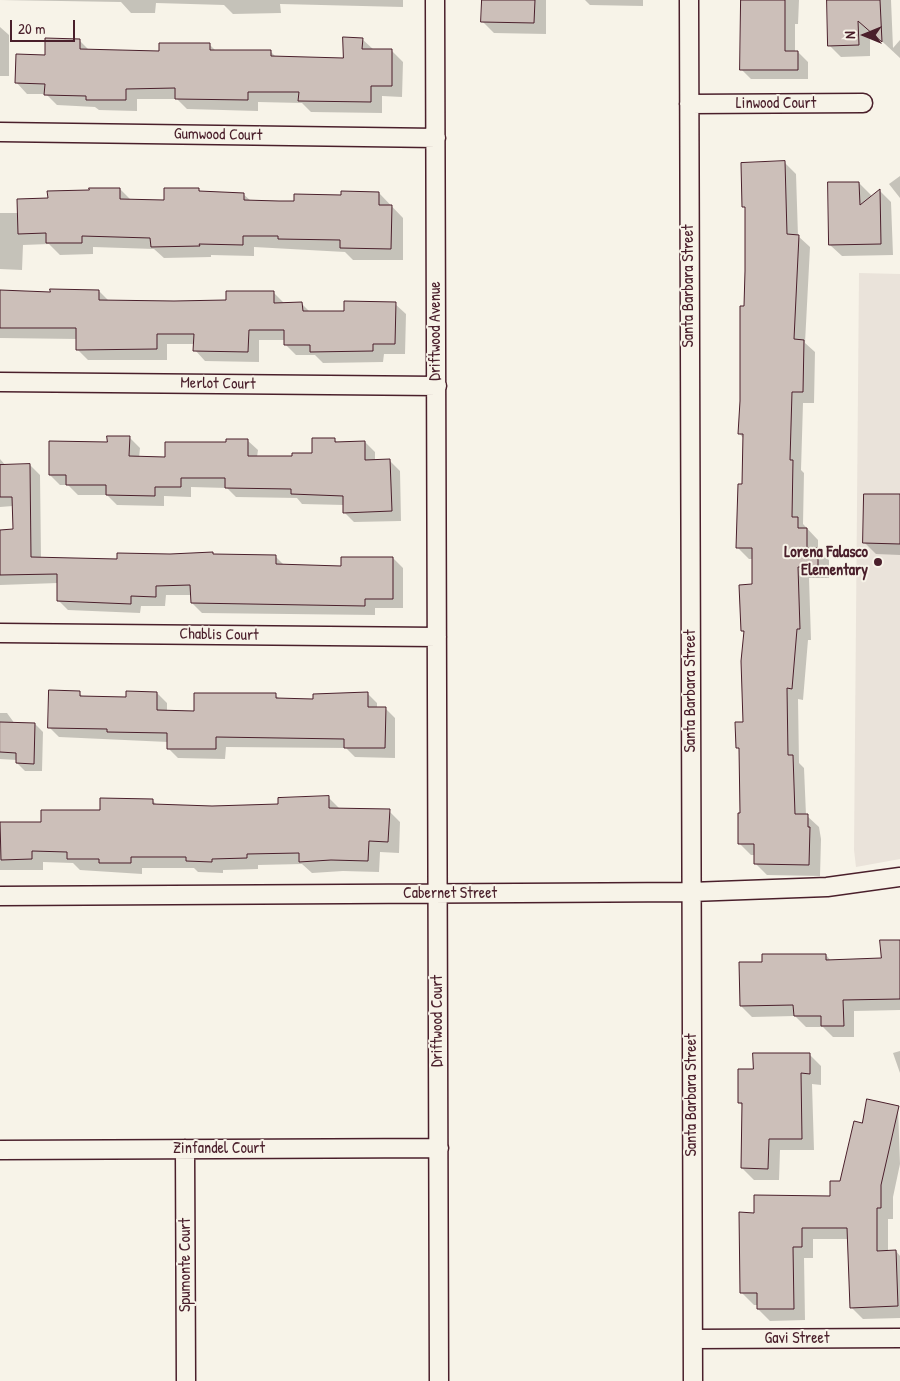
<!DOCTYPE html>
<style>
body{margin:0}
#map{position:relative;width:900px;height:1381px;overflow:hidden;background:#f7f3e8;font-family:"Patrick Hand",sans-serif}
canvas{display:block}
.north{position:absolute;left:840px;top:10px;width:50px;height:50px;-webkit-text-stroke:4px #f7f3e8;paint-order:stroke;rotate:270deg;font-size:14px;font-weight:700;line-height:20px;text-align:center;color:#4a1f2b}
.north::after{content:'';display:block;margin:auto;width:18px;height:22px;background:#4a1f2b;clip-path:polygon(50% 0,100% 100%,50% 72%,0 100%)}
.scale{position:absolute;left:10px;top:20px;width:65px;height:22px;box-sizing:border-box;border:2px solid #4a1f2b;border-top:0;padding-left:6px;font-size:15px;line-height:18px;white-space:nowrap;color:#4a1f2b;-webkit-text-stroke:4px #f7f3e8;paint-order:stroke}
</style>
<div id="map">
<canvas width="900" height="1381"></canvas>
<div class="north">N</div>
<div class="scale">20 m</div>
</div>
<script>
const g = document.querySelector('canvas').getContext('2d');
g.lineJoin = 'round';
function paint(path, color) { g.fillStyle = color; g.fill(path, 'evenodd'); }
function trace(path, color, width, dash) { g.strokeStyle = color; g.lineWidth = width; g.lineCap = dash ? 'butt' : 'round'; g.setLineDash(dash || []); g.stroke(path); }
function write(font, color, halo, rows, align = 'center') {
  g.font = font + ' "Patrick Hand",sans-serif'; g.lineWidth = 4; g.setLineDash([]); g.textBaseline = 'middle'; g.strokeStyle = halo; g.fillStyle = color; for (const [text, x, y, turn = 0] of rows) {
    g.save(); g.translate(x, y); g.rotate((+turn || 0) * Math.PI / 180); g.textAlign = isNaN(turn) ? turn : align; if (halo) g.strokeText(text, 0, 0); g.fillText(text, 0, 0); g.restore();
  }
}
paint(new Path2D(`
 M859,273l41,1v585l-44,8 -2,-17z`), '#eae3da');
paint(new Path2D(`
 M0,0h403v7l-123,-3 1,9 -48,1 -9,-9 -68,-2 -1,10h-24l-10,-11z
 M483,0h63v34l-52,-1 -12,-12z
 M585,0h58v6l-53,-1z
 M742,0h57l-1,24h-3v28h3l10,10v17h-57l-10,-10z
 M828,0h63l2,48 7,-8v18l-30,-28v26l-29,1 -12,-12z
 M0,27l9,8v41h-9z
 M362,39l12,11 18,1 11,11 -1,35 -20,-1v17l-71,-1 -9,-9 -44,-1v9l-71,-2 -10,-10h-40v12l-38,-1 -4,-3 -38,-2 -11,-11h-19l-11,-12 30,-26 34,-15 10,10 71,1 48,-8 7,7h54l7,7 67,1z
 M785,163l11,11 2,62 12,11 -5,96 10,9 -1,51h-11l-2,67 3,3 -1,51 15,16v9l11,11v18h-20l2,62h-3l-5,60 -5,-1 1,64 5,5 2,47 13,12 2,12 -1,37 -53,-1 -12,-12v-8h-4l-12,-12 3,-29 -2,-64 -3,-3 7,-24 1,-90 -3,-2 11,-45v-27h-4l-12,-12 7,-62v-46l-5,-6 7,-126 1,-97 -4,-4z
 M900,176v22l-11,-14z
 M859,183l12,12v3l9,-7 11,11 2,53 -51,1 -12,-11z
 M120,189l11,11 35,1 32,-12 4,4 41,1 8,7 44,1 84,-9 24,25v42h-50l-8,-8 -91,-5v9l-43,-1v2l-47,1 -10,-9 -61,-2v7l-33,1 -11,-11 -26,1 -1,25 -22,-1v-56h18l31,-14z
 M99,291l10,10h119l45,-9 12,12h17l9,9 34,-1 50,-8 11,10 -1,40h-21l-1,8 -60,1 -8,-8h-19l-10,-10 -1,-5h-26v22l-54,-1 -10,-11v-6h-28v16h-79l-11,-11v-10l-77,-1v-46l51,1z
 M130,438l10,10 -1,10h27l81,-18 11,10 -1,7h36l20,-3 21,-15 4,4 27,-1 10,10v9h15l10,10 1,50 -47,1 -10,-10v-7l-42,-1 -5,-6 -61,-1 -9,-9 -36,-1v10l-27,-1v10l-47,-1 -10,-10h-29l-10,-10h-8l-10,-10 58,-32z
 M0,459l6,7 24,-1 10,10 1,83 77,2 94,-7 2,2 61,1 9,9 58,2 51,-9 10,10v40h-28v7l-173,-2 -10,-10v-8h-26l-1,11h-24l-1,7 -72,-3 -10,-10v-17l-58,2v-54l14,-1 -1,-24 -13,1z
 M900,495v60l-24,-1 -12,-12z
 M79,693l5,5h43l30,-5 10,10v8l28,1 80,-17 5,4 34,1 53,-7 10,10v5h8l10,10v40l-40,-1 -9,-9 -120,-1 -1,12 -47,-1 -10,-10v-6l-109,-5 -10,-10z
 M0,713h7l8,11h20l8,8 -1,39h-17l-8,-8v-3l-17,-1z
 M328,797l12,12 49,2 11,11 -1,31 -19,-1 -1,20 -36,-1 -31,2 -10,-9 -44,1v4l-35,1v3l-25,-1 -4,-4h-52v6l-62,-4 -7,-7 -30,-1v8h-43v-46l42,-1 110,-23 5,5 55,2 67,-1z
 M900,941v69l-46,1v26h-21l-10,-10h-17l-11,-11 -43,1 -11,-11 22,-43 63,-8 5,6 51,-1z
 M900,1051v22l-7,-20z
 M810,1055l11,11v19l-9,-1 2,66h-34l-1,30h-25l-12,-12 1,-61 -4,-5 16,-32z
 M898,1107l2,57 -7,33v22h-5v32h8l4,5v62l-37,1 -12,-12 -2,-68h-36v19h-9l1,62 -35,1 -12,-12v-4h-4l-12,-12 13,-79 76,-17 10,-15 22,-58z`), '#0003');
const building = new Path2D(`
 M482,0h53l-1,23 -53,-1z
 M741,0h44v51h13v19h-58z
 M827,0h53l2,42 -24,-21 1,24 -31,1z
 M343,37l20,1 -1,11h30v37h-21v16l-73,-1 1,-9h-51v8l-73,-1v-11l-49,1v11h-40v-4l-42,-1 1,-11 -30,-1 1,-29 29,1v-17l35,1v10l79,2v-8h51v7h61v6l72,2z
 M785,161l2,73 12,1 -5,104 10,1 -1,52h-11l-2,68h3l-1,57h6v11h9v20h11v19h-20l2,62h-3l-5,60 -5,-1 1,67h5l2,59h13v13h2l-1,38 -55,-1v-20h-16v-31h2l-1,-65h-3l-1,-26h8l-2,-61 3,-30h-3l-2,-46 13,-1v-36h-16l2,-64h4l1,-50h-5l2,-33v-95h4l1,-35v-64h-3l-1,-44z
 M828,182h31l1,23 20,-16 1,55 -52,1z
 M89,188h31v11l44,1v-12h35v3l45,2v7l35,1h15v-7l47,1v-4l38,1v13h13l-1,44 -51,-1v-8l-62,-1v-3h-35v9l-44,-1 1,2 -49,1 -1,-9 -68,-2v7h-36v-10l-28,1 -1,-35 31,-1 -1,-7 42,-1z
 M50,289l49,1v10l75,1 52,-1v-9h48v12l28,-1 1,9h41v-10l52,1 -1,42h-22v7l-63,1v-7h-26v-15h-35l-1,22 -55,-1 1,-17h-37v15l-81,1v-22h-76v-38l50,2z
 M107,436h23l-1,20 36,1v-15h61v-3h22v17h44v-3h20v-15h23v4l30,-1v19l25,-1 2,52 -49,2v-17l-52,-2v-5l-66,-1v-10h-44v9h-26v9l-49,-1v-10h-40v-10h-17v-34l58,1z
 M30,464l1,93 86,2v-6l53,1 43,-2v2l63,1v9l65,2v-9h52v42h-28v7l-174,-3 -1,-18 -34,1v11l-25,-1v8l-74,-3v-27l-57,1v-45l13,-1 -1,-32h-12v-32z
 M864,494h36v50l-37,-1z
 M49,690l31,1v5l46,1v-6l31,1v18l37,1v-18h82v5l37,1v-5l55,-2v15h18l-1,41h-41v-9l-128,-2v12h-49v-16l-60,-1v-3l-59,-1z
 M0,722l35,1 -1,41 -18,-1v-10l-16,-1z
 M329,796v12l61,1 -2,33 -19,-1 -1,20 -37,-1 -32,2v-9l-52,1v4l-35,1v3l-26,-1v-4h-55v6h-32v-4h-32v-7l-35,-1v8l-31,1 -1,-38h41v-12h59v-12l53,1v5l59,2 66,-2v-6z
 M880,940h20v59l-57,1 1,26h-23v-10h-27l-1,-11 -53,1 -1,-44h23v-8h64v6l55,-2z
 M753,1053h57v21l-9,-1 1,66h-33l-1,30 -27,-1 1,-65h-4v-34h15z
 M867,1099l32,7 -18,79v23h-4v43l19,-1 2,56 -48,2 -3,-80h-45v19h-9l1,62h-37v-16h-17l-1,-81 15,1v-18l76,1v-15h10l14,-60 8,2z`);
paint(building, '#ccbfb9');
trace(building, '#4a1f2b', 1);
const minor = new Path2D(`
 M435,0l4,1381
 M689,0l4,1381
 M689,104l174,-1
 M0,132l436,6
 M0,382l437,4
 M0,633l437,4
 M0,896l691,-4 136,-5 73,-10
 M185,1149l1,232
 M0,1150l439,-2
 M693,1339l207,-1`);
trace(minor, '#4a1f2b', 21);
trace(minor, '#f7f3e8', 18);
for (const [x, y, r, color] of [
 [878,562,5,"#4a1f2b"]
]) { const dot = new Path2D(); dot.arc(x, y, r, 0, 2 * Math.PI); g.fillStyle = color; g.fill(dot); trace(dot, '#f7f3e8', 2); }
write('16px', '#4a1f2b', '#f7f3e8', [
 ["Linwood Court",776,104],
 ["Gumwood Court",218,135,1],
 ["Santa Barbara Street",689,286,-90],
 ["Driftwood Avenue",436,331,-90],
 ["Merlot Court",218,384,1],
 ["Chablis Court",219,635,1],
 ["Santa Barbara Street",691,691,-90],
 ["Cabernet Street",450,894],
 ["Driftwood Court",438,1021,-90],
 ["Santa Barbara Street",692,1095,-90],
 ["Zinfandel Court",219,1149],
 ["Spumonte Court",186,1265,-90],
 ["Gavi Street",797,1339]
]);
write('bold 16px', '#4a1f2b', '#f7f3e8', [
 ["Lorena Falasco",868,553],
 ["Elementary",868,571]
], 'right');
</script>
